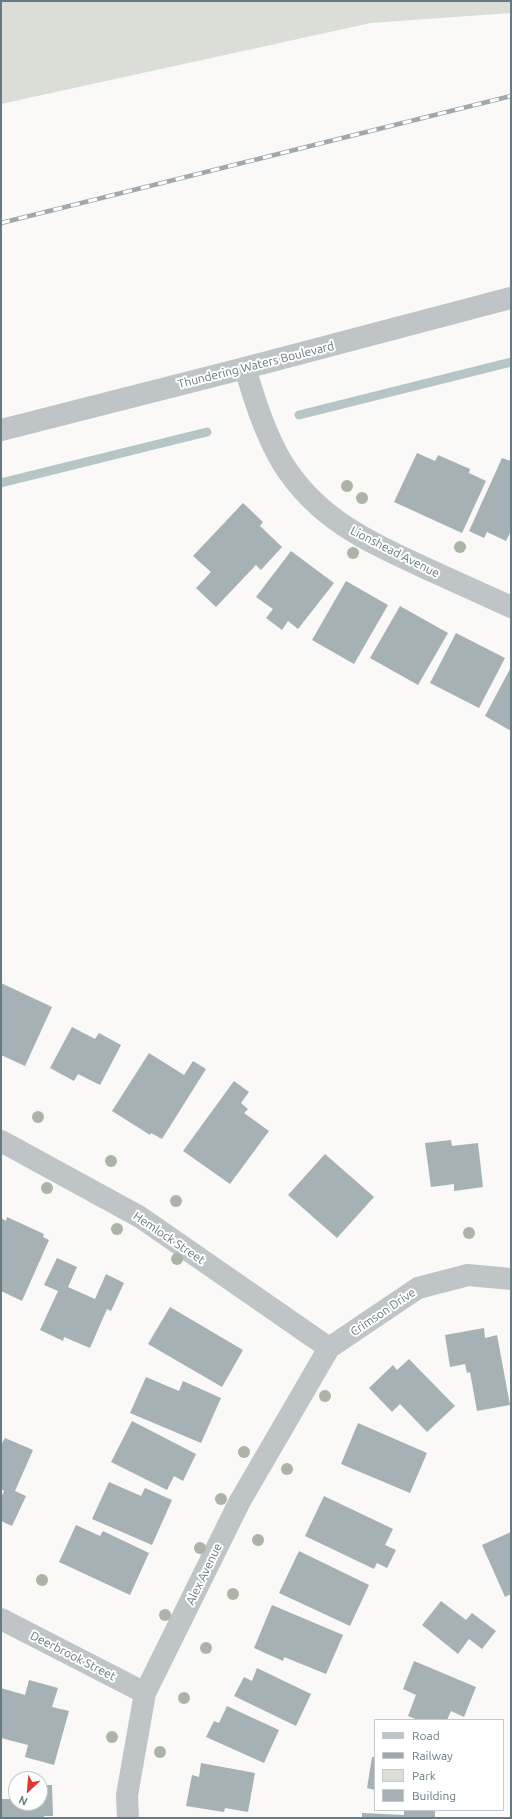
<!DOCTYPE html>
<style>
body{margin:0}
#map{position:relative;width:512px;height:1819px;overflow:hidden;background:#faf9f8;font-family:Ubuntu,sans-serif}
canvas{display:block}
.frame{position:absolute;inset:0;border:2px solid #667a81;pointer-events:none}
.legend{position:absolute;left:374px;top:1719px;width:130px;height:92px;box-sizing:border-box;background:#fff;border:1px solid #c2cacd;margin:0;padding:5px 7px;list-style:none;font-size:12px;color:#667a81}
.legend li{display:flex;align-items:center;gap:8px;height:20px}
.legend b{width:20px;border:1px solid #c2cacd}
.north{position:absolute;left:8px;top:1771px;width:40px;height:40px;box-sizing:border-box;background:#fff;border:1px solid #c2cacd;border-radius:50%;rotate:206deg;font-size:11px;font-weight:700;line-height:16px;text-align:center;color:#667a81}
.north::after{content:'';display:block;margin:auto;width:14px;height:18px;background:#dc3c35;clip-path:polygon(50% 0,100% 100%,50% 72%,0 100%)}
</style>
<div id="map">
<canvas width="512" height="1819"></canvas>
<div class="frame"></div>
<ul class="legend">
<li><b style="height:5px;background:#bfc5c7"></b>Road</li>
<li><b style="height:5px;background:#9fa9ac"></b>Railway</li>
<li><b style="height:11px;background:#dbded7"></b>Park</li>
<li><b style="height:11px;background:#a5b1b5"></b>Building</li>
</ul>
<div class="north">N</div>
</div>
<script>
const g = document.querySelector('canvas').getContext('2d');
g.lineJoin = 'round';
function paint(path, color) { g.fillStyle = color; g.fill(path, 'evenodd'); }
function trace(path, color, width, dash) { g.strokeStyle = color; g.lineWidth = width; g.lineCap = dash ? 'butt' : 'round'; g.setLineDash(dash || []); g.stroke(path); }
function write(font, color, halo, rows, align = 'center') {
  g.font = font + ' Ubuntu,sans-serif'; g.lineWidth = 4; g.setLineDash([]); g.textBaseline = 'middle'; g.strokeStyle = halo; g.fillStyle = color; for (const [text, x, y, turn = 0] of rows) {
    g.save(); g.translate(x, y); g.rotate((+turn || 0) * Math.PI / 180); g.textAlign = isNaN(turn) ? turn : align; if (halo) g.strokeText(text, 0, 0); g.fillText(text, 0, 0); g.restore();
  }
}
paint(new Path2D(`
 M1,1h510v12l-140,10 -370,81z`), '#dbded7');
trace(new Path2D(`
 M299,415l212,-53
 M1,483l206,-51`), '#b6c6c7', 9);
paint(new Path2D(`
 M417,453l18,8 3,-6 32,14 -1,4 17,8 -24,52 -68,-31z
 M502,458l9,3v70l-5,10 -19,-9 -3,6 -15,-7z
 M243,503l20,19 -3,4 22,21 -21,23 -5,-5 -40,42 -20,-19 15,-16 -18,-16z
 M291,551l43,32 -36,46 -10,-8 -6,9 -16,-12 7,-9 -17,-12z
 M346,581l42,24 -34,59 -42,-24z
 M400,606l48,27 -30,52 -48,-27z
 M456,633l49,25 -26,50 -49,-25z
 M511,667v64l-26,-15z
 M1,983l51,24 -27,59 -24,-11z
 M72,1027l23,12 4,-6 22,12 -21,40 -22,-11 -4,7 -24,-13z
 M149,1053l35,22 9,-14 13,8 -44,70 -11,-6 -1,2 -38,-24z
 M234,1081l15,11 -8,11 7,6 -4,4 25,18 -39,53 -47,-33z
 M451,1140l1,6 26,-3 5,44 -29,4v-7l-23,3 -6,-44z
 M325,1154l49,43 -37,41 -49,-43z
 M7,1217l37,17 -1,3 6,3 -27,61 -21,-10v-73l5,3z
 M57,1258l20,9 -9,20 27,12 11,-25 18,9 -13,28 -4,-2 -17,39 -26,-11 -1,4 -23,-11 18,-39 -14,-6z
 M170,1307l73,43 -21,37 -74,-43z
 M484,1328l1,10 12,-3 13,70 -33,6 -7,-39 -3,1 -2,-9 -15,3 -5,-32z
 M409,1359l46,47 -28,26 -27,-28 -8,8 -23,-24 24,-23 4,5z
 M146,1377l33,14 4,-10 38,17 -20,45 -71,-30z
 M132,1421l64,33 -13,27 -9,-5 -7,14 -56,-28z
 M358,1423l69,30 -17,40 -69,-29z
 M5,1438l28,12 -18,41 11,5 -14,30 -11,-5v-23l3,-7 -3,-2v-47l1,1z
 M109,1482l32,14 4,-8 27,12 -20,45 -60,-26z
 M324,1496l69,33 -8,16 11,5 -9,18 -10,-5 -3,6 -69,-33z
 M76,1525l24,11 3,-5 46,22 -19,42 -71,-33z
 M511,1532v62l-6,3 -23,-52z
 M299,1551l70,34 -19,41 -71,-33z
 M441,1601l25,19 6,-7 24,18 -14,18 -13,-10 -11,15 -36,-29z
 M272,1605l71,30 -17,39 -42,-17 -1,4 -29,-13z
 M414,1661l62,26 -12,30 -13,-6 -4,9h-29l-10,-4 8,-21 -13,-6z
 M257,1668l54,26 -15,32 -62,-30 10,-19 8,4z
 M29,1680l29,8 -6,19 17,4 -15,54 -29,-8 3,-12 -27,-7v-50l24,7z
 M227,1706l52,24 -15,33 -58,-26 8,-16 5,2z
 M372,1757h3v33l-8,-2z
 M201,1763l54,10 -7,39 -23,-4 -1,4 -38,-6 6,-31 7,2z
 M40,1785h12l1,31h-9v2h-43v-19h15v4h24z
 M404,1810h31v8h-73v-5l42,2z`), '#a5b1b5');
trace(new Path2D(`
 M245,368c10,33 20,66 38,96 35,55 84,77 140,103 29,13 59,27 88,40
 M1,430l244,-62 266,-70
 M1,1141l139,76 189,131
 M1,1619l144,74
 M128,1818l-1,-23 18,-102 95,-192 89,-153 89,-60 50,-13 43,4`), '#bfc5c7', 22);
const rail = new Path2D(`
 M1,223l510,-127`);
trace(rail, '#9fa9ac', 4.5);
trace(rail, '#fff', 3, [9]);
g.fillStyle = '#acb3a7';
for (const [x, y] of [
 [347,486],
 [362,498],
 [460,547],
 [353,553],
 [38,1117],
 [111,1161],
 [47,1188],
 [176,1201],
 [117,1229],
 [469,1233],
 [177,1259],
 [325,1396],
 [244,1452],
 [287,1469],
 [221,1499],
 [258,1540],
 [200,1548],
 [42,1580],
 [233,1594],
 [165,1615],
 [206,1648],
 [184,1698],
 [112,1737],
 [160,1752]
]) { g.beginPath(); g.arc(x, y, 6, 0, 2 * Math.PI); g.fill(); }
write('12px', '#667a81', '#fff', [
 ["Thundering Waters Boulevard",256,365,-14],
 ["Lionshead Avenue",395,552,27],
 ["Hemlock Street",169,1238,34],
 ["Crimson Drive",383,1312,-34],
 ["Alex Avenue",204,1574,-64],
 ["Deerbrook Street",73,1656,27]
]);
</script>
